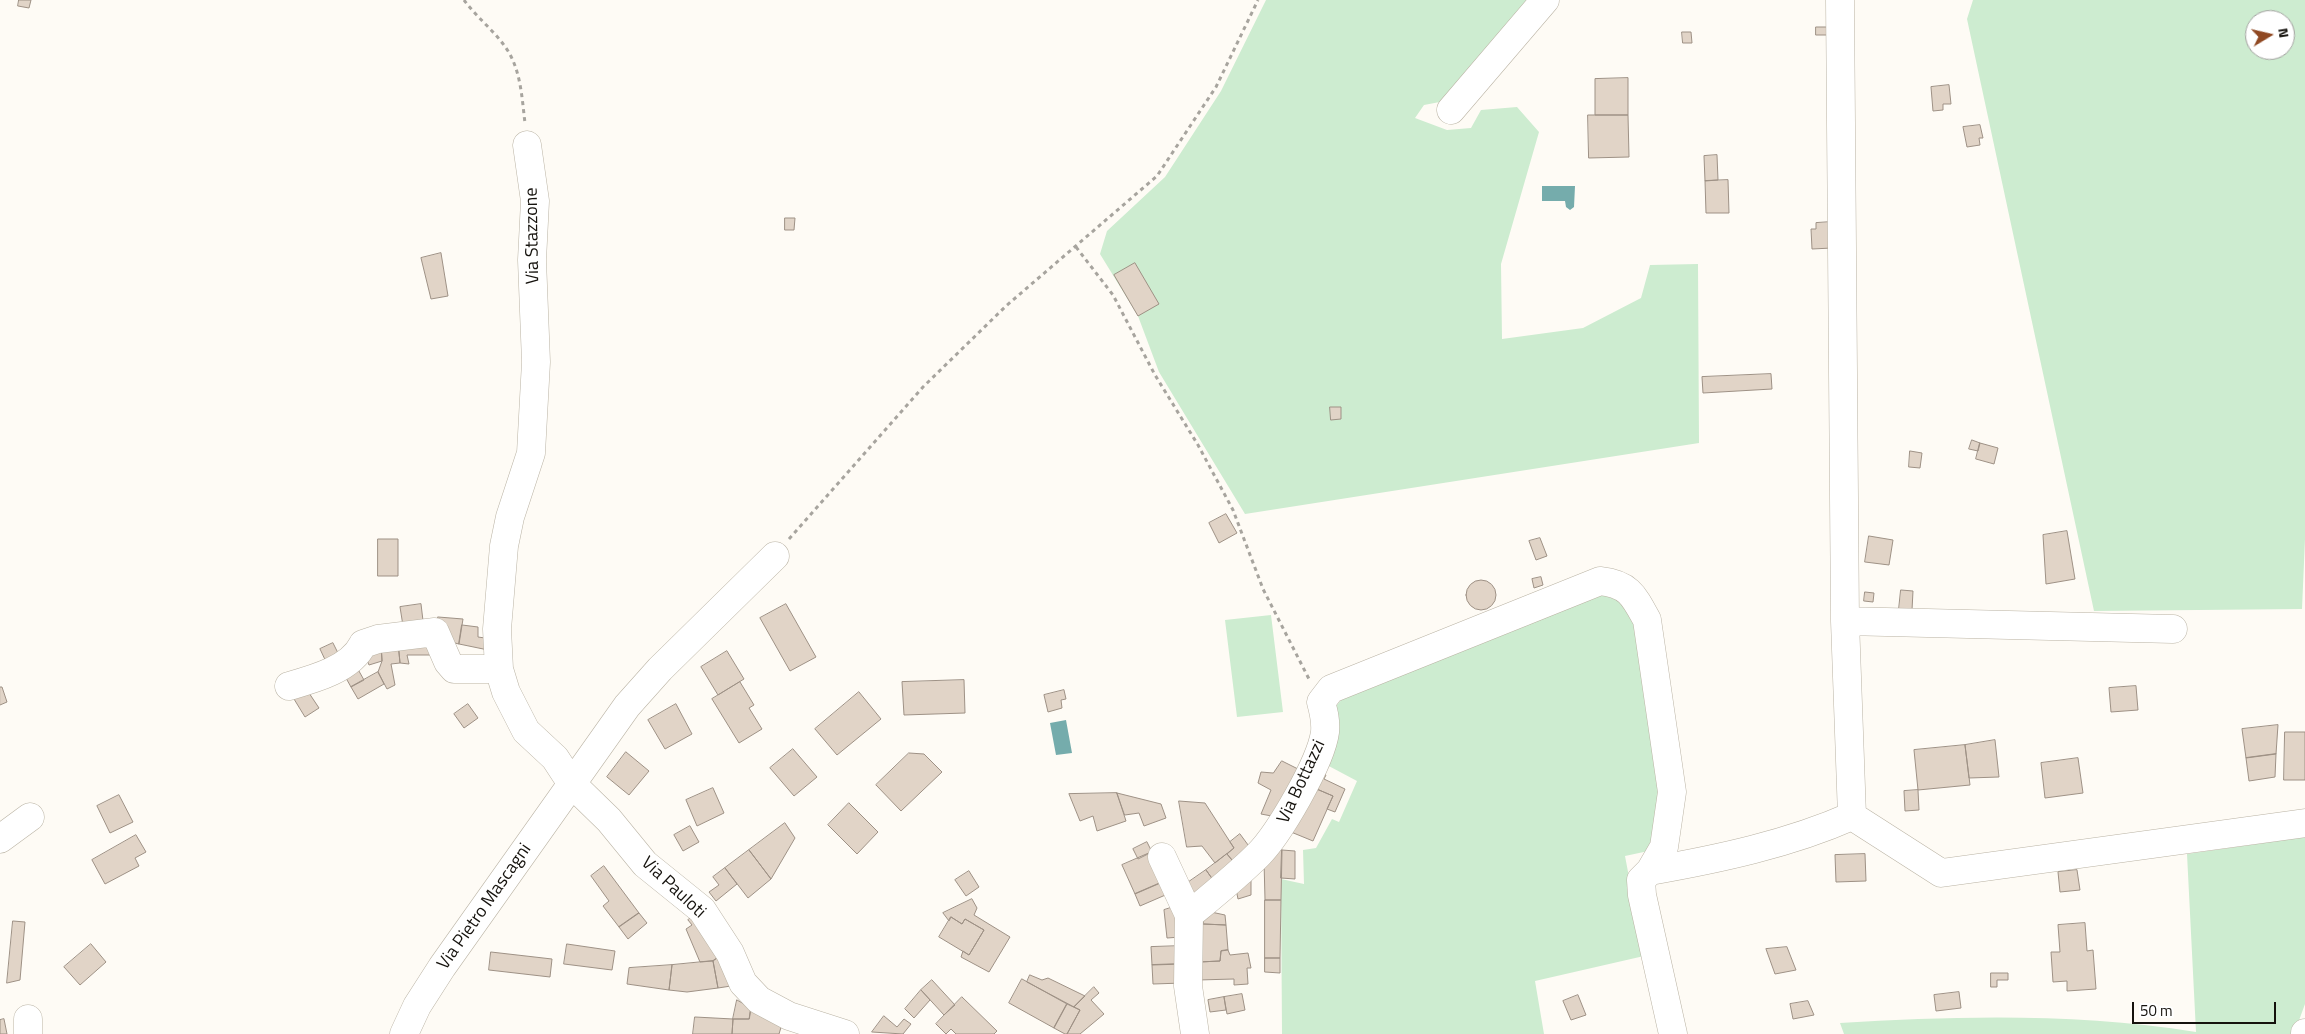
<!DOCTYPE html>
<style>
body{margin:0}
#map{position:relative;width:2305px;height:1034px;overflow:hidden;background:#fefbf5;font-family:"Titillium Web",sans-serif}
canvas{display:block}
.north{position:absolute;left:2245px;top:10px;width:50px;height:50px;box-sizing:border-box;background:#fff;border:1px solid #a1a09e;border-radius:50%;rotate:81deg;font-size:14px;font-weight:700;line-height:20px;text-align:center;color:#15120d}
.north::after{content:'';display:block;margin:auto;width:18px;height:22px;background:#904923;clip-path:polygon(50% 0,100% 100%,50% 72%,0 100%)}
.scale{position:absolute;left:2132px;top:1002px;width:144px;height:22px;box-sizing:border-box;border:2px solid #15120d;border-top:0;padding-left:6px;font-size:15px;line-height:18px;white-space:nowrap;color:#15120d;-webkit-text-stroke:4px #fff;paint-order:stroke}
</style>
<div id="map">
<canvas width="2305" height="1034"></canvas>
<div class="north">N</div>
<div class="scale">50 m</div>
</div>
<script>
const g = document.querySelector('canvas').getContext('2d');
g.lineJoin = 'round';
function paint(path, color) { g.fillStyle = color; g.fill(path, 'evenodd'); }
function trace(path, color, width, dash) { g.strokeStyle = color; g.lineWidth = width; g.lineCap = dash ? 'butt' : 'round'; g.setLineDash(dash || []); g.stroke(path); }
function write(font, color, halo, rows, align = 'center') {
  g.font = font + ' "Titillium Web",sans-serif'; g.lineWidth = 4; g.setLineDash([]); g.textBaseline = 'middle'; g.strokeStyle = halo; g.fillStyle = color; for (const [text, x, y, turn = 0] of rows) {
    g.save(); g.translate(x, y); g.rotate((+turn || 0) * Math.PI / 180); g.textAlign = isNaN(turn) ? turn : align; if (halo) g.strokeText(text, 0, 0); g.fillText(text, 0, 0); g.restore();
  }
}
paint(new Path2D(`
 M1266,0h269l-90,101 -21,4 -9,13 32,12 24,-2 10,-18 36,-3 22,25 -38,132 1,75 81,-11 58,-30 9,-33 48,-1 1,179 -454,71 -86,-142 -21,-56 -38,-62 7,-23 58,-54 56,-86z
 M1973,0h332v539l-3,70 -208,2 -127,-592zM2255,20h30v30h-30z
 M1604,589l34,28 27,173 -12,60 -28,6 19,100 -109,25 9,53h-262l-1,-155 23,5 -1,-34 13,-2 16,-29 7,3 18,-41 -32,-17 11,-58 14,-16z
 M1271,615l12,97 -46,5 -12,-97z
 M2305,837v167l-11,30h-450l-4,-11c118,-7 239,-10 356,9l-9,-178z`), '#cdecd0');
paint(new Path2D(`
 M1542,186h33l-1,21 -4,3 -4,-3 -1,-6h-23z
 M1066,720l6,33 -16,2 -6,-32z`), '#75acac');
const building = new Path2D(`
 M19,0h12l-2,8 -11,-2z
 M1816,27h14l1,8h-15z
 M1682,32h9l1,11h-9z
 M1628,78v37h-33v-36z
 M1949,85l2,19h-8v6l-10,1 -2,-24z
 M1588,115h40l1,42 -40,1z
 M1980,125l3,13h-4l1,7 -13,2 -4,-20z
 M1717,155l1,25 -13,1 -1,-25z
 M1728,180l1,33h-23l-1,-32z
 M785,218h10l-1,12h-9z
 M1831,222l1,26 -20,1 -1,-20h5v-6z
 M441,253l7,43 -17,3 -10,-41z
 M1135,263l24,41 -21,12 -24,-41z
 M1771,374l1,15 -69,4 -1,-16z
 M1330,407h11v12l-10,1z
 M1972,440l8,3 -2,8 -9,-2z
 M1980,443l18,5 -4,16 -18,-5z
 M1910,451l12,2 -2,15 -11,-1z
 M1226,514l11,19 -18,10 -10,-20z
 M2067,531l8,48 -29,5 -3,-49z
 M1869,536l24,4 -4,25 -24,-3z
 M1540,538l7,18 -11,4 -7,-19z
 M378,539h20v37h-20z
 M1541,577l2,8 -9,3 -2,-9z
 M1466 595a15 15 0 1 1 30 0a15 15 0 1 1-30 0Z
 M1901,590l12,1 -1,19 -13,-1z
 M1865,592l9,1 -1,9 -9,-1z
 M421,604l3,25 -20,3 -4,-25z
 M786,604l30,53 -26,14 -30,-53z
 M438,617l25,2 -4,25 -17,-4z
 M462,625l16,2v10l14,2 1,12 -34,-7z
 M432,639l7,16h-32l2,9 -9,-1 -2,-21z
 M398,642l2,21 -9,1 4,21 -8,4 -9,-17 4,-11 -1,-18z
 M333,643l8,16 -13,7 -8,-17z
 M381,643l1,18 -13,4 -6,-15z
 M727,651l17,28 -26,16 -17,-28z
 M355,664l9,16 -13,7 -9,-16z
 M378,672l6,12 -26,15 -7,-12z
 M964,680l1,33 -61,2 -2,-33z
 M740,682l14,23 -5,3 13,21 -23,14 -27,-44z
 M2136,686l2,24 -27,2 -2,-24z
 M0,687h2l5,15 -7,3z
 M307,690l12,18 -14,9 -11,-18z
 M1064,690l2,9 -5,1 1,8 -14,4 -4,-17z
 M859,692l22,27 -44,36 -22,-26z
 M468,704l10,14 -14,10 -10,-14z
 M676,704l16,30 -27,15 -17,-29z
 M2278,725l-2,29 -30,4 -4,-29z
 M2285,732h20v48h-21z
 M1995,740l4,37 -30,1 -4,-33z
 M1965,745l5,40 -52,5 -4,-40z
 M793,749l24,28 -23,19 -24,-28z
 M626,752l23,19 -20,24 -22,-18z
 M909,753l15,1 18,18 -41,39 -25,-26z
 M2276,754l-1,23 -26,4 -3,-23z
 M2078,758l5,35 -38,5 -4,-35z
 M1282,761l20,10 -25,46 -16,-3 10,-24 -13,-7 3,-11 12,1z
 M1319,771l7,4 -2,4 21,10 -10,23 -8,-3 6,-13 -21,-9z
 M1312,787l21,9 -20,45 -22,-9z
 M713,788l11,25 -27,13 -11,-26z
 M1918,790l1,20 -14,1 -1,-20z
 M1117,793l44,11 5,14 -22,8 -5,-13 -14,2z
 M1117,793l9,28 -29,10 -4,-15 -13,5 -11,-27z
 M119,795l14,27 -23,11 -13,-27z
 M1179,801l26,2 29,45 -19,15 -13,-17 -15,1z
 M849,803l29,29 -21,22 -29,-29z
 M785,823l10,15 -24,41 -22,-29z
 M690,826l9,16 -16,9 -9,-16z
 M1240,834l14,19 -17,13 -10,-12 7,-6 -4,-6z
 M136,835l10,17 -11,6 4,8 -34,18 -13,-24z
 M1147,842l5,10 -14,7 -5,-10z
 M749,850l22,29 -23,19 -23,-30z
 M1282,850l13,1v28l-14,-1z
 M1282,850l-1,50h-16l-1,-40z
 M1152,852l13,29 -30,13 -13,-29z
 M1227,854l10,12 -21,18 -10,-14z
 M1865,854l1,27 -30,1 -1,-27z
 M604,866l35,47 -20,14 -16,-21 6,-5 -18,-25z
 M725,868l12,16 -21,17 -7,-9 10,-7 -6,-8z
 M1206,870l10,14 -22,19 -11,-17z
 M2077,870l3,20 -20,2 -2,-20z
 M969,871l10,16 -13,9 -11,-16z
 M1251,872v23l-13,4 -3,-15z
 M1165,881l5,12 -30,13 -5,-12z
 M972,899l5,9 -3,7 36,22 -21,35 -28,-15 2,-6 6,4 15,-25 -19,-11 -3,5 -11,-7 -2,4 -6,-8z
 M1265,900h16l-1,58h-15z
 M1180,905l1,32 -14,1 -3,-28z
 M1211,912l14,3 1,10 -23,-1 2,-9z
 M639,913l8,10 -19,16 -9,-12z
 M697,914l26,40 -10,7 -13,1 -14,-33 6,-4 -4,-5z
 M951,917l11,7 3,-5 19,11 -15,25 -30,-18z
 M13,921l12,1 -5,58 -13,3z
 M2085,923l2,28 6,-1 3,39 -29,2v-10l-14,1 -2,-30h9l-2,-27z
 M1203,924l23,1 2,25 -7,1 -1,10 -21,1z
 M91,944l15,18 -26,23 -16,-18z
 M567,944l48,7 -3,19 -48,-6z
 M1181,946l1,18 -30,1 -1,-18z
 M1787,947l9,23 -21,4 -9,-25z
 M1228,950l2,5 18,-2 3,15h-4l1,16 -14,1v-6l-36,1 1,-18 21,-1 1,-10z
 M491,952l61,7 -2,18 -61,-7z
 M723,954l8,32 -13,2 -5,-27z
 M1265,958h15v15l-15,-1z
 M713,961l5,27 -31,4 -18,-2 3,-25z
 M1182,964l1,19 -30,1 -1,-19z
 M672,965l-3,25 -42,-6 2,-16z
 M1991,973h17v7h-11v7h-6z
 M1030,975l12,5 6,-2 37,18 -11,11 -47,-25z
 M1022,979l45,25 -13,24 -45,-25z
 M932,980l23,25 -11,10 -23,-25z
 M1094,987l5,6 -8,7 13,14 -24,20h-13l13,-24 -6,-3z
 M921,990l9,10 -16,18 -9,-9z
 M1959,992l2,16 -25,3 -2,-16z
 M1242,994l3,16 -18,4 -3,-17z
 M1578,995l8,20 -15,5 -8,-19z
 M962,997l35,34 -3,3h-38l-5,-5 -5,5 -10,-10z
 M1224,997l2,13 -16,2 -2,-12z
 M737,1000l14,8 -2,11h-16z
 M1808,1001l6,14 -21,4 -3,-15z
 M1067,1004l13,6 -13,24h-2l-11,-6z
 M751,1008l31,16 -3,10h-47l1,-15h16z
 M884,1016l13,11 7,-8 7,5 -8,10 -31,-2z
 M695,1017l38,2 -1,15h-39z
 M4,1019l3,15h-7v-14z`);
paint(building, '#e1d4c7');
trace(building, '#9e9185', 1);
const minor = new Path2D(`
 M1451,110l94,-110
 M527,145l8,56 -3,59 4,102 -5,91 -21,64 -6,29 -7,83 2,40 7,23 20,39 29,27 17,26 37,36 36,44 57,46 28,43 13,30 16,17 30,16 56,18
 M1845,621l328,8
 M289,686c25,-7 62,-17 74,-42l15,-5 57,-7 13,30 6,7h45
 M1852,816l89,57 364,-50
 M0,839l30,-22
 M1162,857l27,58
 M28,1019v15
 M404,1034l13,-28 25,-39 185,-261 33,-37 115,-113
 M1195,1034l-7,-48 1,-71c23,-19 48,-39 69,-60 21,-21 63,-93 67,-123 1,-11 -1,-19 -4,-30l10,-13 269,-108c29,3 34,15 47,39l25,172 -8,55 -14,24
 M1673,1034l-31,-139 -1,-15 9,-9c68,-12 139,-27 202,-55l-7,-195 -5,-621
 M2305,1034v-1`);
trace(minor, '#bab3a4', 29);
trace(new Path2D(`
 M464,0c13,18 32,32 44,51 13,21 14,48 17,72
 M1076,247l37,48 42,80 43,70 35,65 30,79 47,92
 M789,539l134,-152 83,-81 151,-130 59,-89 42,-87`), '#a7a49e', 3, [4, 4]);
trace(minor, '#fff', 28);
write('18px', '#15120d', '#fff', [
 ["Via Stazzone",533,236,-91],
 ["Via Bottazzi",1302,782,-65],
 ["Via Pauloti",673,888,43],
 ["Via Pietro Mascagni",485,907,-55]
]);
</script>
